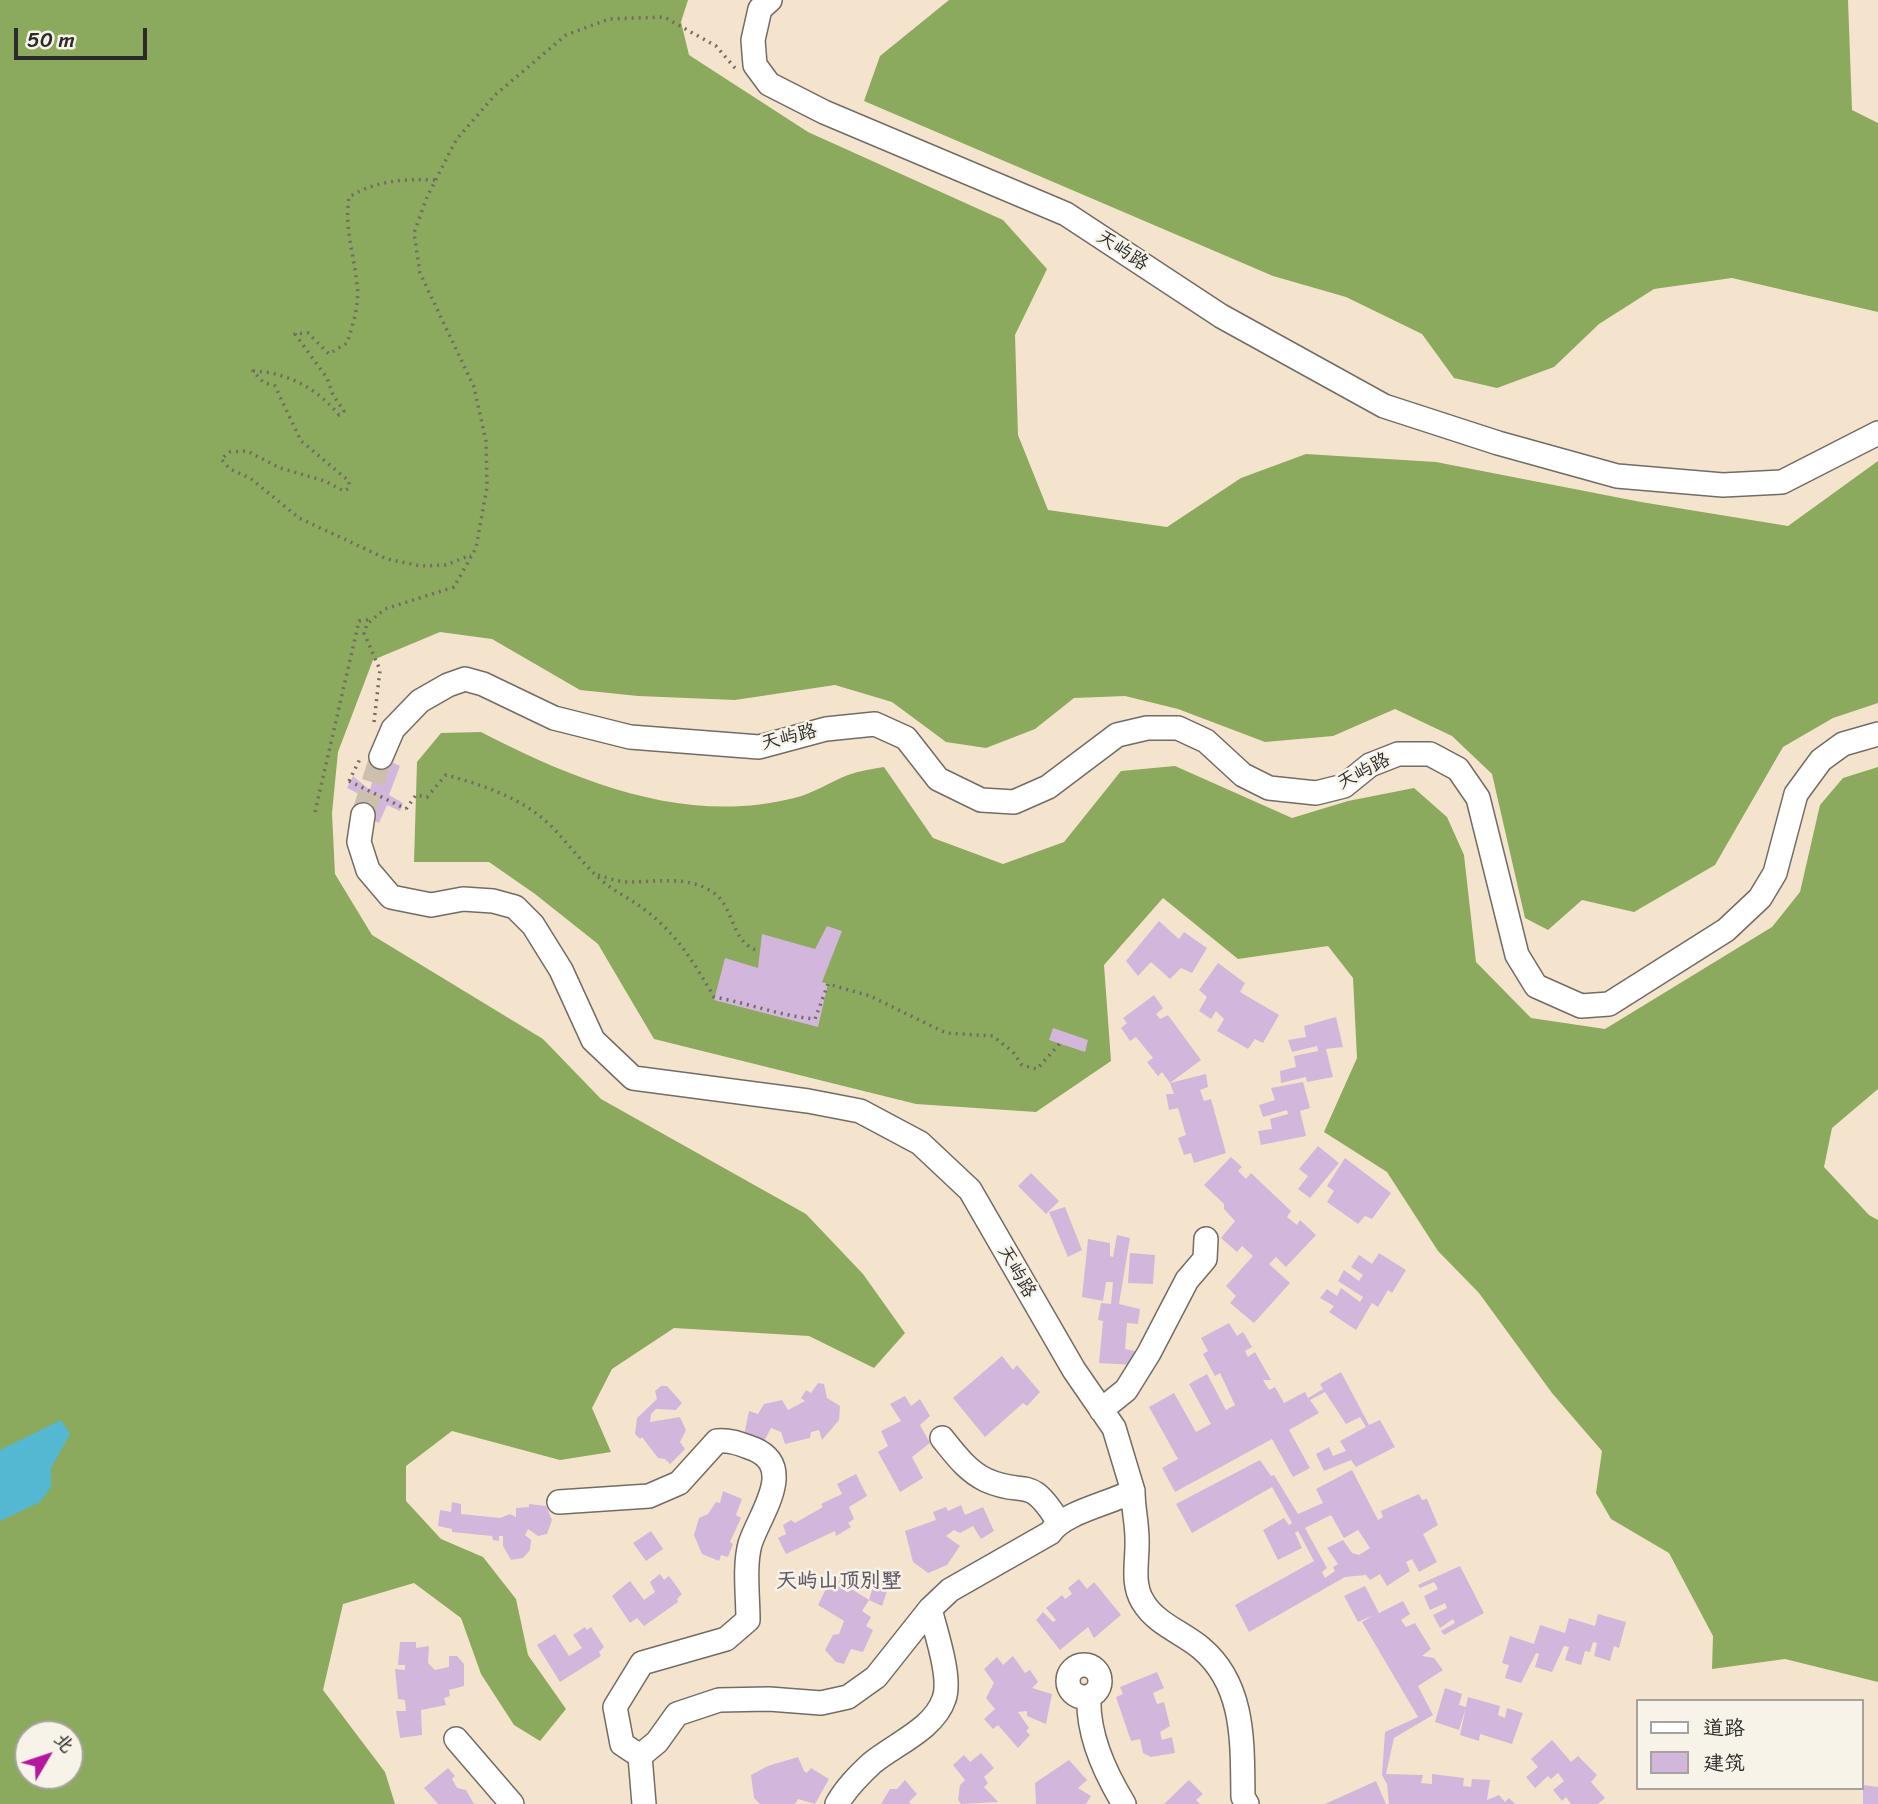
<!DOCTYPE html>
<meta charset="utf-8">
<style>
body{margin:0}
#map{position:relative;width:1878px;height:1804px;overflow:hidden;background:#f5e4cd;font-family:Sriracha,"LXGW WenKai TC",sans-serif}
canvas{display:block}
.legend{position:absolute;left:1636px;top:1699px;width:228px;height:91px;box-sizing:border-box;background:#f7f3e8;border:2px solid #a5a39c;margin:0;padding:9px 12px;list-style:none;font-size:21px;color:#2b2b2b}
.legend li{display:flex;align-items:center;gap:14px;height:35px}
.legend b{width:35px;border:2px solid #a5a39c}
.north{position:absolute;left:14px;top:1720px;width:70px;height:70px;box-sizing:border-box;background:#f7f3e8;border:2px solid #a5a39c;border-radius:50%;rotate:51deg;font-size:19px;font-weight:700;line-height:28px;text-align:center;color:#2b2b2b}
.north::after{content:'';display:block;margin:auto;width:24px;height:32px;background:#b5179e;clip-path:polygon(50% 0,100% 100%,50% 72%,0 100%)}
.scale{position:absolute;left:14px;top:28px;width:133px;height:32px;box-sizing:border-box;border:4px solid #2b2b2b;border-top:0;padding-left:9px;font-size:21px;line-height:24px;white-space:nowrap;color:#2b2b2b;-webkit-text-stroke:5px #f7f3e8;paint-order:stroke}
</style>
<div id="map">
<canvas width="1878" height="1804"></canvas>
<ul class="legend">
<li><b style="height:9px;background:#fff"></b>道路</li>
<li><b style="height:19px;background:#d3b6db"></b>建筑</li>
</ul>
<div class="north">北</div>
<div class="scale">50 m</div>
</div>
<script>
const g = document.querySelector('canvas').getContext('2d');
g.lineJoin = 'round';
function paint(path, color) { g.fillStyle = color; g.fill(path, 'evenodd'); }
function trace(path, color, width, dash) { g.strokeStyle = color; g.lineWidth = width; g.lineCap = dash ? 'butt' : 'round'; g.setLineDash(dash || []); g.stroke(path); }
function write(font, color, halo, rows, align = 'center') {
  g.font = font + ' Sriracha,"LXGW WenKai TC",sans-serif'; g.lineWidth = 5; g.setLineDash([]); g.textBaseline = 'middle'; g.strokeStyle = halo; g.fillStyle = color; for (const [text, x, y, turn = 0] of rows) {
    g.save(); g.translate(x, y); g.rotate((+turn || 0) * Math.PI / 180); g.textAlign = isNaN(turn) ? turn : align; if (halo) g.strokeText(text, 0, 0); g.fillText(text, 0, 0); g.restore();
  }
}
paint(new Path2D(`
 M0,0h688l-7,22 8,33 119,77 195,88 44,49 -32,66 3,100 30,75 119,17 74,-49 65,-24 130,8 205,40 147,24 90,-65v242l-45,15 -50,29 -68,118 -81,47 -52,-12 -34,30 -23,-12 -33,-144 -40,-38 -57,-27 -62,27 -68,6 -87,-33 -53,-13 -51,2 -39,31 -49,19 -40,-6 -54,-40 -57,-17 -100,15 -97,-4 -58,-6 -88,-51 -52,-7 -67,28 -35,92 -6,61 3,61 37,61 171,104 58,60 205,115 57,60 42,59 -31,35 -65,-32 -135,-8 -62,41 -20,39 19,44 -51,8 -108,-29 -46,35v35l35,38 42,18 33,42 12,56 38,54 -26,32 -26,-16 -33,-51 -20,-56 -47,-35 -71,21 -20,86 62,82 10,32h-395zM28,1734h42v42h-42z
 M949,0h899l4,110 26,13v189l-146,-34 -78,11 -55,35 -45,43 -57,21 -43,-10 -32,-44 -76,-37 -73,-21 -409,-175 16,-45z
 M481,732c95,49 205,94 313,66 18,-4 36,-16 54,-23 11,-4 24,-6 36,-8l49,71 70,26 61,-22 57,-71 54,-5 117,52 56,-17 66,-13 33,29 17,38 12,107 55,56 74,11 167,-102 28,-35 20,-87 23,-27 35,-11v322l-46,39 -8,39 45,48 9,5v462l-93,-23 -73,10 1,-33 -44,-83 -58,-34 -15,-26 6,-42 -50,-58 -73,-100 -41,-42 -51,-79 -63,-40 33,-74 -4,-80 -25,-32 -90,13 -75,-61 -59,67 7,96 -75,51 -120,-8 -262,-65 -56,-95 -63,-50 -46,-32h-75l3,-100 24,-29z`), '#8baa5d');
paint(new Path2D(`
 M61,1420l9,14 -19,34v19l-11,15 -40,19v-71z`), '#55b8d3');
paint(new Path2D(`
 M379,756l21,10 -11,29 14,8 -3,8 -13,-6 -8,18 -26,-12 8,-16 -14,-7 6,-12 17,14z
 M1159,921l20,18 5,-7 23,16 -15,25 -11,-5 -11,11 -19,-17 -13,14 -12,-15z
 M827,926l15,5 -20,51 6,2 -10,43 -104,-27 11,-42 33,10 4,-34 53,15z
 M1218,963l27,20 -5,9 39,23 -16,28 -8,-4 -7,10 -31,-18 7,-12 -8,-8 -5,8 -12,-8 8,-14 -8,-7z
 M1154,995l9,13 -7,6 4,5 8,-4 33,45 -31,23 -8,-11 -4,4 -11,-14 6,-4 -17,-21 -6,4 -9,-13 6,-5 -4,-5z
 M1336,1017l7,30 -17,2 7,28 -26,5 -1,-5 -25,6 -1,-12 16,-4 -2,-11 24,-5 -1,-5 -25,6 -4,-12 18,-3 -2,-11z
 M1053,1028l35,12 -3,12 -36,-12z
 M1206,1074l2,13 -8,3 4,11 7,-2 15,54 -32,10 -3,-10 -7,2 -6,-17 8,-3 -8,-27 -9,2 -3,-16h8l-4,-11z
 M1303,1082l7,26 -10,3 6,25 -45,9 -3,-14 14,-2 -2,-10 18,-5 -1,-4 -24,7 -4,-12 16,-5 -4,-12z
 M1318,1146l21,17 -29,35 -12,-9 10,-13 -9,-7z
 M1231,1157l11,10 -4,4 8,8 5,-6 40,38 -4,6 10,8 3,-5 16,15 -30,32 -10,-10 -7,7 21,19 -36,40 -24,-20 6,-7 -10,-10 27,-30 -11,-10 -5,6 -16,-14 14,-17 -11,-12v-5l-20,-19z
 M1345,1158l46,35 -19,26 -7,-3 -7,8 -31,-22 7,-11 -7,-5z
 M1031,1173l28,28 -13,13 -28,-28z
 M1065,1207l17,43 -14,7 -19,-45z
 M1117,1235l13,3 -11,66 21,5 -2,15 -11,-1 -2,26 10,2 -2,14 -34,-2 4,-42 -5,-1 3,-17 10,1 2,-22h-7l-3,19 -21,-4 6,-58 22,4v13l3,1z
 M1130,1253l25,2 -2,29 -25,-1z
 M1379,1253l27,17 -14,23 -4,-3 -10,17 -6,-4 -16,27 -27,-18 5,-6 -14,-8 7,-9 10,7 4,-8 19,14 3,-5 -25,-16 6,-11 15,11 4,-6 -12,-8 8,-12 13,9z
 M1229,1323l8,13 6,-4 9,15 -7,4 3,6 7,-5 16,28h-8l6,10 6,-3 9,16 21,-11 3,6 15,-9 -3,-5 21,-12 28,53 11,-5 15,27 -39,20 -5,-7 -27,11 -8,-17 13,-7 4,9 13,-5 -6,-10 26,-14 -6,-10 -14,7 -21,-32 -15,8 9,13 -30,17 21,38 -17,9 -21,-38 -97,53 -13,-24 16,-9 -29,-52 25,-14 22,39 15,-8 -22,-40 18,-10 19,36 9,-5 -15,-32 -5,3 -12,-22 5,-3 -7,-13z
 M1002,1356l11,14 4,-5 23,27 -13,14 -4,-3 -38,34 -32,-39z
 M818,1383l6,1 3,14 13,8 -1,14 -17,20 -3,-10 -8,2 -1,6 -25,6 -4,-12 -10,-4 -9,17 -18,-10 5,-24 9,3 6,-10 18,-4 6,10 17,-9 -4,-3 5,-8 5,3z
 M661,1386h6l15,17 -6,7 -20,-1 -5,5 -1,8 30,-5 6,13 -6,12 5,7 -15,15 -5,-5 -7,-1 -16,-21 -2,2 -5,-5 2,-16 20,-19 -2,-8z
 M905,1396l6,10 9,-7 10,17 -10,9 10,18 -18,14 11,21 -23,14 -22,-40 10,-6 -7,-15 20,-10 -11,-17z
 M1260,1460l11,16 3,-1 24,39 25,-11 -7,-14 36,-19 26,50 5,-3 -2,-6 38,-17 3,6 5,-1 11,26 -15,9 14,28 -18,10 -7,-13 -6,3 4,9 -23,15 -7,-12 -10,6 -4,-5 -21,2 -96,55 -14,-27 79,-44 -16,-30 -3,2 7,15 -24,12 -15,-30 21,-12 5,7 3,-2 -20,-36 -80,46 -16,-29zM1331,1515l13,23 14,-8 12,18 -11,7 -7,-2 -9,-13 -16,8 11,16 -5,3 2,4 -10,7 -3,-6 5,-4 -22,-40z
 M856,1474l11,22 -18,11 5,12 -6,4 3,4 -15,9 -1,-5 -49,23 -8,-16 8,-4 -3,-9 8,-5 4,3 28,-16 -2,-3 21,-10 -5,-10z
 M723,1491l19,8 -6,16 5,3 -11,24 3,2 -5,13 -7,-2 -2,6 -17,-7 -8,-19 5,-17 9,-4 8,-12 4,1z
 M452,1502l9,2v10l39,4 10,-4 6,3v-9l13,-1v-3l17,2 6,14 -5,14 -9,2 -10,-7 -3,6 6,5 -1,10 -7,8 -12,2 -8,-14v-10h-4v5l-6,-1 -1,-4 -40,-4v-3l-14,-3 2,-16 11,2z
 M961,1505l4,10 18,-8 11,24 -13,8 -8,-13 -13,7 -6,-3 -8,6 14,10 -13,19 -19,8 -15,-11 -8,-31 31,-11 -3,-8 13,-5 2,4z
 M651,1531l12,18 -17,12 -13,-18z
 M1460,1566l24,47 -40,22 -3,-4 14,-8 -2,-4 -13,9 -7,-13 14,-7 -2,-5 -15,7 -6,-14 14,-7 -4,-7 -14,6 -2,-3z
 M660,1574l4,6 5,-4 13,18 -5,5 1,3 -34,24 -7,-8 -7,5 -18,-27 18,-15 14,19 11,-8 -5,-10z
 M832,1577l37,23 5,-17 14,5 -6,18 -13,-6 -7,11 9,6 -5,9 7,4 -10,22 -12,-3 -7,15 -8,-2 -11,-12 8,-15 6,-1 5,-13 -26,-16z
 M1079,1579l8,10 7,-7 27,33 -27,23 -6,-11 -28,23 -24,-30 7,-8 10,10 3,-2 -10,-12 16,-13 3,4 7,-5 -4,-6z
 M1365,1586l14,27 24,-12 7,13 -9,6 5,7 9,-4 16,26 -9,7 12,2 9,12 -25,16 15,29 -39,23 -8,36 37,1 -2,8 11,1v-10l32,4 -1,8 8,1 1,-8 18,1 -3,20 12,-5 6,7 4,-4 6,6h-126l-2,-20 -5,-9 3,-43 33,-15 -56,-95 12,-7 -16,7 -14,-26z
 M1598,1614l28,8 -7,26 -5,-2 -4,15 -16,-5 3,-13 -4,-1 -3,10 -5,-1 -4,14 -16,-5 4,-13 -5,-1 -12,26 -17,-5 4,-13 -3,-1 -15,30 -16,-5 4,-13 -7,-2 8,-27 24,8 6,-19 25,8 4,-15 26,8z
 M585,1627l2,3 4,-3 13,20 -5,5 2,4 -41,26 -23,-37 18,-11 14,22 13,-8 -9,-13z
 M400,1642h16v6l13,-2 -1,17 7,7 14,-3v-11h8l7,8v22l-15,4 1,6 -6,2 2,7 -25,5 1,25 -22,3 -4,-27h10l-1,-11 -7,-1 -3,-30 10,1v-5h-7z
 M1013,1656l12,17 5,-3 8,12 -6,6 20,6 -6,30 -19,-8v-5l-9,1 11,16 -3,3 4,4 -12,13 -20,-23 -5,4 -9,-10 11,-10 -9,-11 8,-15 -10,-14 13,-12 6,8z
 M1157,1672l7,16 -11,5 4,11 7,-2 6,24 -10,6 2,8 10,-3 3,16 -24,4 -8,-4 -3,-14 -9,2 -15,-44 7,-3 -3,-7z
 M1445,1688l17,6 -3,11 7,2 -7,23 -24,-8z
 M1468,1697l32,9 -2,9 7,3 2,-10 16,5 -11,31 -32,-10 -1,7 -19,-6z
 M1552,1740l19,22 7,-6 19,19 -6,7 14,16 -7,6h-27l-5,-7 -4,4 -9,-11 11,-9 -6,-8 -7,6 -3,-3 -13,12 -9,-11 12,-10 -7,-8z
 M981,1753l13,15 -10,9 4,6 -4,4 14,15 -37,2 -3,-4 2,-15 5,-5 -12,-15 11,-10 6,7z
 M798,1757l6,14 3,2 4,-5 18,11 -14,25 -17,-5 -3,5h-35l-6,-6 -3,-23 17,-9z
 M1069,1760l18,20 -9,8 13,8 -5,8h-50l-1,-21z
 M448,1768l7,8 -3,3 5,9 9,2 8,14h-36l-14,-16z
 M905,1780l12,14 -8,8 2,2h-30l9,-15h7z
 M1189,1780l14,14 -7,6 4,4h-36z
 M1376,1781l10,23h-61z
 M1863,1785l15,2v17h-15z`), '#d3b6db');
trace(new Path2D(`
 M363,815l18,-58`), '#cdbfad', 23, [23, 11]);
const minor = new Path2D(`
 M770,0l-10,9 -7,31 2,25 14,19 55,28 242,102 155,102 163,90 114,37 119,33 106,9 59,-3 96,-49
 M381,757l12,-28 27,-28 28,-16 17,-6 18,5 71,34 76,19 129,10 67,-18 49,-5 31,14 32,41 43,21 33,2 34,-15 69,-52 30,-7h31l28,13 37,34 26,13 47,5 28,-7 26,-21 28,-11h32l28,15 20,29 39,157 19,31 45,20 28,-2 117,-74 34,-32 15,-25 21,-79 25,-34 22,-16 35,-10
 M363,815l-4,27 9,28 23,27 40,8 32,-6 30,2 22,6 18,18 28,45 32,70 40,38 175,23 52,10 60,32 50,47 104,180 40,58 19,63c-24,13 -69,21 -83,42l-100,57 -20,19 -54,68 -28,20 -27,6 -52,-4 -50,1 -42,14 -20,28 -17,14 4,48
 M1101,1410l25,-20 23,-37 38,-73 18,-21 1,-20
 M942,1438c13,16 25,33 44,42 40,18 42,-7 72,41
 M1133,1491c0,17 4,32 4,48 1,21 -6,44 6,63 13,22 39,30 58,46 45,38 41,97 42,149l4,7
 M559,1502l90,-6 30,-13 38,-42c15,-1 23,3 37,8 43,19 5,66 -4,95 -6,22 -2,53 -2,76l-22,19 -84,24 -27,44 7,37 18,12
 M1068 1681a16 16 0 1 1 32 0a16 16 0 1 1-32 0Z
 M1089,1696c-2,38 16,77 35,108
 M456,1739l56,65
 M837,1804c9,-16 21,-28 35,-41 23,-19 62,-34 72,-64 8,-21 -9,-69 -14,-90`);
trace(minor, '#726c64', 26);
trace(new Path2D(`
 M435,180c-32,-1 -58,0 -86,17 -5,31 5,57 8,87 3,19 -4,41 -10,59l-18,11 -21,-21 -13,1 32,44 6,17 11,16 -5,4c-21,-26 -52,-43 -86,-44l10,11 12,4 26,55 48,40v7l-5,3 -19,-10 -45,-13 -33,-17 -17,1 -9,7 9,10 20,9 49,40 88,41 34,7 25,-1 25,-10
 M374,722l6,-52 -16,-37 3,-9 18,-15 69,-22 22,-39 11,-61 -1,-46 -12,-54 -54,-114 -6,-40 13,-36 29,-57 39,-45 71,-60 43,-16 55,-2 52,29 19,22
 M349,781l11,-22
 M406,809l10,-14 11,2 19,-22c37,10 76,23 104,50 18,18 32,38 51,55 14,12 30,19 44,30 32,24 49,53 69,87 34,6 66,19 101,22l13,-35 42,12 76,37 47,3 20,16 9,13 15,4 24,-27
 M315,812l44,-191 14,-2
 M598,875c10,3 21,7 31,7 29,0 59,-7 85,11 21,15 17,52 46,58`), '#726c64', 3.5, [2, 5]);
trace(minor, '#fff', 23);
trace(new Path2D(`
 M349,781l57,28`), '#726c64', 3.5, [2, 5]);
write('19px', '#2b2b2b', '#f7f3e8', [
 ["天屿路",1122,251,33],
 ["天屿路",789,738,-14],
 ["天屿路",1364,772,-28],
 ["天屿路",1016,1272,60]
]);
write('bold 21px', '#665c69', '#f7f3e8', [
 ["天屿山顶别墅",839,1582]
]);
</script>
